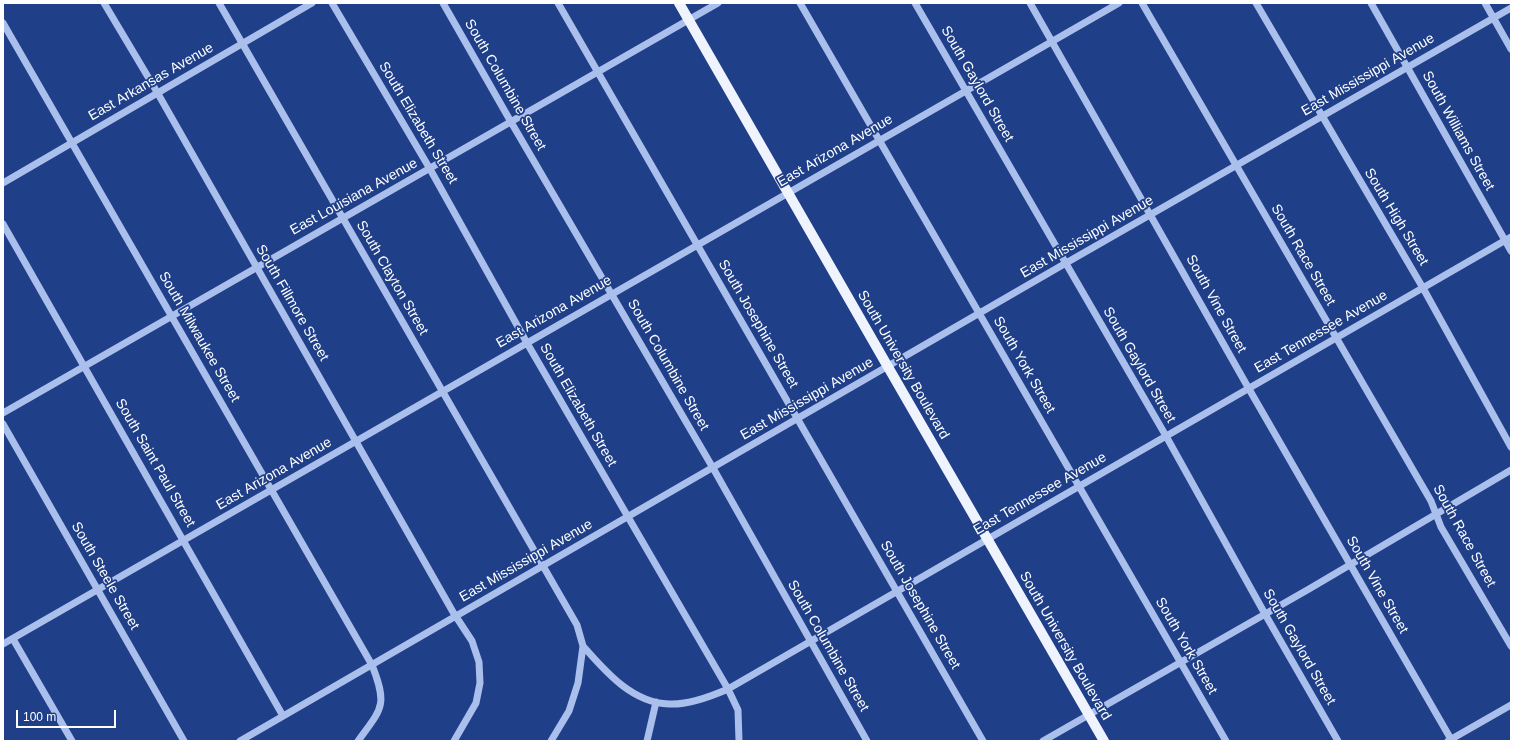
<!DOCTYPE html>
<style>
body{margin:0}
#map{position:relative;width:1514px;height:744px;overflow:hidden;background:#1f3f89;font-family:Arial,sans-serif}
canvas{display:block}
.frame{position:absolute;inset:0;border:4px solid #fff;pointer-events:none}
.scale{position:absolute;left:16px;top:710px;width:100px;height:18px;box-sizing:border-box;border:2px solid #fff;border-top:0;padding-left:5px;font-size:12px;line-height:14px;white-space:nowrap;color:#fff;-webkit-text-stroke:3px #1f3f89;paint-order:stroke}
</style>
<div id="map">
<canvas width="1514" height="744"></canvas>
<div class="frame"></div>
<div class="scale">100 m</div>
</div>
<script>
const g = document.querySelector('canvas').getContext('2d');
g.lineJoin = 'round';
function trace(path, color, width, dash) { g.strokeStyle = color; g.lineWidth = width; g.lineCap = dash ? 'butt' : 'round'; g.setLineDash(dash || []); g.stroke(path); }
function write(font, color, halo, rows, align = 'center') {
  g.font = font + ' Arial,sans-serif'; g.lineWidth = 3.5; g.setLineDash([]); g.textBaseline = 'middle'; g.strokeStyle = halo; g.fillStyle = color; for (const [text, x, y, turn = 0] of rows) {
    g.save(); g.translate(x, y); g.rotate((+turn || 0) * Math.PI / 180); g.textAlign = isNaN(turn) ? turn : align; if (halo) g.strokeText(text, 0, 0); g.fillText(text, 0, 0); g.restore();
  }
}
trace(new Path2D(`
 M104,3l53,89 296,520 19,29 7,21 1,21 -4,20 -22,38
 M219,3l358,622 6,21 -5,37 -9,28 -18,30
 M332,3l98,166 97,174 201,346 10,21 1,31
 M443,3l68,119 202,346 154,273
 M558,3l425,738
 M800,3l426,738
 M915,3l251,433 99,178 73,127
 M1030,3l219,386 203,352
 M1142,3l289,498 10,26 70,119
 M1256,3l167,285 88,159
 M1371,3l140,248
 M1485,3l26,46
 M3,23l369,642c16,41 10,43 -14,76
 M3,183l309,-180
 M3,224l280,492
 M3,413c238,-137 477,-273 715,-410
 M3,424l181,317
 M13,639l59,102
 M3,644l1116,-641
 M583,646c22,25 49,57 86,58 18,1 43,-8 59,-15l783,-452
 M240,741l826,-478 445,-255
 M647,741l9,-39
 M1043,741l266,-152 202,-119
 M1448,741l63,-36`), '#aabfeb', 7);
trace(new Path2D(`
 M679,3l205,357 220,381`), '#eff3fe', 10);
write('14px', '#fff', '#1f3f89', [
 ["East Mississippi Avenue",1368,75,-30],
 ["East Arkansas Avenue",151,82,-30],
 ["South Gaylord Street",977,84,60],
 ["South Columbine Street",505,85,60],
 ["South Elizabeth Street",418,123,59],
 ["South Williams Street",1458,131,61],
 ["East Arizona Avenue",835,151,-30],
 ["East Louisiana Avenue",354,197,-29],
 ["South High Street",1396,217,59],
 ["East Mississippi Avenue",1087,237,-30],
 ["South Race Street",1303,255,60],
 ["South Clayton Street",392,278,60],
 ["South Fillmore Street",292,303,60],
 ["South Vine Street",1216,304,61],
 ["East Arizona Avenue",554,312,-30],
 ["South Josephine Street",758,324,60],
 ["East Tennessee Avenue",1321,332,-30],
 ["South Milwaukee Street",199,337,60],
 ["South Columbine Street",668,365,60],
 ["South University Boulevard",903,365,60],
 ["South York Street",1024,365,60],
 ["South Gaylord Street",1139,365,60],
 ["East Mississippi Avenue",807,399,-30],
 ["South Elizabeth Street",578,405,60],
 ["South Saint Paul Street",155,463,60],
 ["East Arizona Avenue",274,474,-30],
 ["East Tennessee Avenue",1040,494,-30],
 ["South Race Street",1464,536,61],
 ["East Mississippi Avenue",526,561,-30],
 ["South Steele Street",105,576,60],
 ["South Vine Street",1377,585,60],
 ["South Josephine Street",920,605,60],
 ["South Columbine Street",828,646,60],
 ["South University Boulevard",1065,646,60],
 ["South York Street",1186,646,60],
 ["South Gaylord Street",1299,647,60]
]);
</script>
